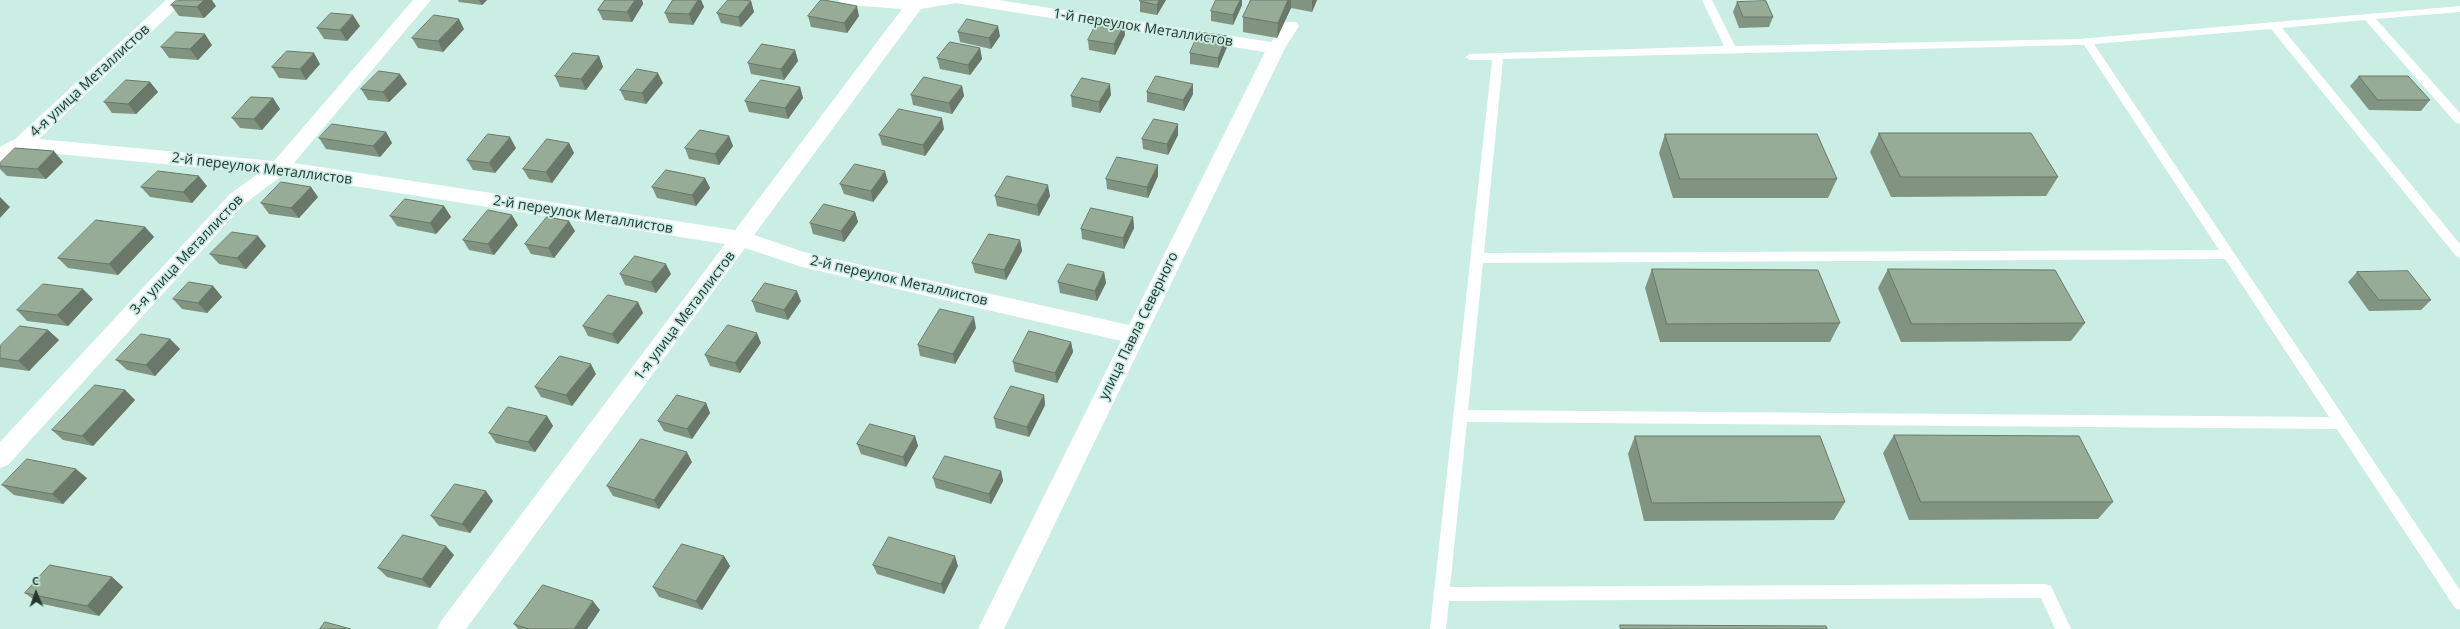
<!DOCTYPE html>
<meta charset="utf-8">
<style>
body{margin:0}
#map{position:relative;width:2460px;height:629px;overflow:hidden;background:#caeee4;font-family:"Open Sans",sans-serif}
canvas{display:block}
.north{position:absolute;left:16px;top:573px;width:40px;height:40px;-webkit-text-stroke:3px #caeee4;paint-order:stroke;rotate:358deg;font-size:11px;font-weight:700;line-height:16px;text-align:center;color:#283632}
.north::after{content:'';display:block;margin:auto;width:14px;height:18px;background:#283632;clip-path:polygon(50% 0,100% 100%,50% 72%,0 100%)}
</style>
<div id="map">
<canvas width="2460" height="629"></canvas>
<div class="north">С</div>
</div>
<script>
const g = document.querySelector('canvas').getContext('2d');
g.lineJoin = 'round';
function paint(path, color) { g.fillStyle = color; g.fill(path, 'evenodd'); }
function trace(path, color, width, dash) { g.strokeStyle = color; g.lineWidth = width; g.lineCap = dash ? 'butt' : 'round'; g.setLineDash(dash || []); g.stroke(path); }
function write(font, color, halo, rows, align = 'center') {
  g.font = font + ' "Open Sans",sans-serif'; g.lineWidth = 3.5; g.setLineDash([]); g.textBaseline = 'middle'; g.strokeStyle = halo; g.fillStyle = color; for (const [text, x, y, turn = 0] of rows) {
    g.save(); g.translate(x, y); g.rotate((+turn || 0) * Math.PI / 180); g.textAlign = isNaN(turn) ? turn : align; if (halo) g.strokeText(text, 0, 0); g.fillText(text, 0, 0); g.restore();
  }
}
paint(new Path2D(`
 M1702,0h10l23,46 344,-7 381,-33v6l-84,7 84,94v11l-4,-1 -91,-103 -83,8 178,216v14l-4,-2 -185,-227 -177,15 366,546v20l-5,-2 -118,-179 -870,-7 -17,165 596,-3 5,2 20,43h-16l-14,-31 -592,3 -3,28h-16l62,-569h-22l-5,-3 5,-3 254,-8zM2079,45h5l135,205 -735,3 19,-194zM2225,259l104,158 -861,-7 15,-147z`), '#fff');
paint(new Path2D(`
 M166,0h19l-146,139 235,22 139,-161h18l-137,163 441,67 167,-221 -55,-4 -6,-1 -3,-4h160l273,42 13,-20h12l3,4 -14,22 -281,581h-26l143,-288 -319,-74 -57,-19 -279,381h-29l4,-8 284,-377 -442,-69 -39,29 -236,261 -8,3v-26l230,-248 29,-21 -234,-22 -25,12v-16l15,-8zM956,3l309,49 -136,273 -325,-73 -50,-17 167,-226z`), '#fff');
paint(new Path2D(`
 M458,0h29l-5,5 -23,-3z
 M605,0h37l1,4 -11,18 -29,-2 -5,-10z
 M673,0h28l3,7 -11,18 -24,-2 -4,-10z
 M1166,0l-9,15 -17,-3v-11z
 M1251,0h66l-5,12 -21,-4 -14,30 -34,-6v-15z
 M751,1l3,11 -13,15 -20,-4 -4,-10z
 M1737,2l36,15 -4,10 -30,1 -6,-16z
 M171,5l45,1 -12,12 -25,-2z
 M1242,5l-9,20 -22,-4v-10z
 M808,16h51l-12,17 -36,-6z
 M360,26l-13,15 -23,-2 -7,-11z
 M464,29l-21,23 -25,-4 -6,-10z
 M958,32l42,4 -9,13 -31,-7z
 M1125,35l-10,20 -26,-5 -1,-10z
 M1227,36v11l-9,21 -28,-4v-11z
 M212,45l-14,15 -29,-2 -8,-11z
 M980,48l2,11 -12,16 -30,-6 -3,-11z
 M795,50l3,11 -14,19 -33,-6 -3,-11z
 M599,56l4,11 -17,23 -26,-3 -5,-11z
 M320,64l-14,16 -27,-2 -7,-11z
 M2359,76l71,24 -9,11 -52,-1 -19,-24z
 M150,82l8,10 -22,22 -24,-1 -8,-11z
 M663,83l-17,21 -21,-4 -5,-10z
 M407,84l-18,18 -21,-2 -7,-11z
 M962,86l2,10 -12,18 -39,-9 -2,-10z
 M800,87l3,11 -15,21 -39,-7 -4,-11z
 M1147,92l46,2 -9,17 -37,-9z
 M1111,95l-11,18 -28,-6 -1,-11z
 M273,98l7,11 -18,21 -22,-2 -8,-10z
 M1178,124v11l-10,20 -25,-6 -1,-10z
 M944,129l-19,27 -43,-11 -3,-10z
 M386,132l6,11 -12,14 -54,-8 -7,-11z
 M1879,133l179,44 -12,19 -155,1 -21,-45z
 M1665,134l172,45 -9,19h-155l-14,-45z
 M729,136l4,10 -14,19 -30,-6 -4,-11z
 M569,143l5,10 -22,30 -23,-4 -6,-10z
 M516,148l-21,25 -22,-3 -6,-10z
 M63,162l-17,17 -39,-3 -7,-7v-6z
 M1158,165v11l-10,22 -41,-9 -1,-10z
 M705,178l5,10 -14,18 -39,-8 -5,-11z
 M888,182l-15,20 -29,-8 -4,-10z
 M207,186l-15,17 -42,-6 -9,-10z
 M995,196h55l-11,20 -42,-10z
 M318,197l-19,21 -30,-4 -8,-11z
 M444,206l7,11 -15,17 -39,-8 -7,-10z
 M855,212l3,10 -14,20 -31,-8 -3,-11z
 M1133,217l1,11 -10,21 -42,-10 -1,-10z
 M518,225l-24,30 -25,-5 -6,-10z
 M145,227l9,10 -36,38 -50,-7 -10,-10z
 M575,231l-21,27 -23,-4 -6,-10z
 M1020,240l2,11 -16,29 -31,-7 -3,-10z
 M266,246l-20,23 -27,-5 -9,-10z
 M1652,269l188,54 -10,19h-170l-15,-54z
 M1888,269l197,54 -14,18 -170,1 -23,-54z
 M1104,272l2,11 -9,18 -37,-8 -2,-11z
 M2357,272l74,28 -10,10 -52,1 -21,-29z
 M620,274h51l-15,19 -31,-8z
 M213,286l9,11 -15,16 -25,-4 -9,-10z
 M93,299l-25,27 -41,-5 -10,-11z
 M752,301h49l-13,19 -32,-8z
 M638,302l5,11 -25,31 -30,-8 -5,-10z
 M976,328l-21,36 -35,-8 -2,-11z
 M48,330l11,10 -30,31 -29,-4v-21z
 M170,339l10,10 -25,27 -28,-6 -11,-10z
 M1071,342l2,10 -16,31 -42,-11 -2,-10z
 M761,343l-21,30 -30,-7 -5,-11z
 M596,374l-24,32 -31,-9 -6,-10z
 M125,390l10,10 -42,46 -30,-6 -11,-10z
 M1044,395l1,10 -16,32 -33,-9 -2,-10z
 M706,403l4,10 -18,26 -28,-8 -6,-10z
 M547,416l6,10 -18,26 -39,-9 -7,-10z
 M1894,435l219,67 -15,17 -189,1 -26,-67z
 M915,436l3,10 -12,21 -45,-13 -4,-10z
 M1635,436l210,66 -11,18 -190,1 -16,-67z
 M692,462l-33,47 -46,-13 -6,-10z
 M1001,471l2,10 -12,23 -55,-16 -3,-10z
 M87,478l-24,26 -49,-9 -12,-10z
 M493,501l-23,32 -31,-7 -8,-10z
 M454,555l-24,33 -43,-11 -9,-9z
 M724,556l6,10 -28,44 -43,-13 -6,-10z
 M873,565l85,1 -14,28 -67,-20z
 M112,577l11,10 -24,29 -61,-13 -13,-10z
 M600,610l-13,19h-69l-4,-5z`), '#819481');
paint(new Path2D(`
 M204,0h8l4,6 -12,12 -7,-11z
 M479,0h8l-5,5z
 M635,0h7l1,4 -11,18 -5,-10z
 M698,0h3l3,7 -11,18 -4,-11z
 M1159,0h7l-9,15v-10z
 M1240,0h2v5l-9,20v-10z
 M1288,0h3v8l-14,30 1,-15z
 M1312,0h5l-5,12z
 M751,1l3,11 -13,15 -3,-10z
 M857,6l2,10 -12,17 -3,-10z
 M353,15l7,11 -13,15 -7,-11z
 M459,19l5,10 -21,23 -5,-11z
 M1124,25l1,10 -10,20 -1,-11z
 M998,26l2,10 -9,13 -2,-11z
 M205,34l7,11 -14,15 -8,-11z
 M1227,36v11l-9,21v-10z
 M980,48l2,11 -12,16 -2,-10z
 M795,50l3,11 -14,19 -3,-11z
 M314,53l6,11 -14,16 -6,-11z
 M599,56l4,11 -17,23 -5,-11z
 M658,73l5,10 -17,21 -4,-11z
 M400,74l7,10 -18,18 -6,-10z
 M150,82l8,10 -22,22 -8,-10z
 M1110,84l1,11 -11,18 -1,-11z
 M1193,84v10l-9,17 -1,-11z
 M962,86l2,10 -12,18 -3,-11z
 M800,87l3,11 -15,21 -3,-11z
 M273,98l7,11 -18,21 -8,-11z
 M942,118l2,11 -19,27 -2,-11z
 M1178,124v11l-10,20 -1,-11z
 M386,132l6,11 -12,14 -7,-11z
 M729,136l4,10 -14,19 -4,-11z
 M510,137l6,11 -21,25 -6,-10z
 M569,143l5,10 -22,30 -6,-11z
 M54,151l9,11 -17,17 -9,-10z
 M1158,165v11l-10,22 -1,-11z
 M885,171l3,11 -15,20 -2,-11z
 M199,176l8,10 -15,17 -9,-11z
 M705,178l5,10 -14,18 -4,-11z
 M1048,185l2,11 -11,20 -2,-11z
 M311,187l7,10 -19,21 -8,-10z
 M0,197l10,10 -10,11z
 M444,206l7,11 -15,17 -6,-11z
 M855,212l3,10 -14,20 -3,-11z
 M512,215l6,10 -24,30 -6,-11z
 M1133,217l1,11 -10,21 -1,-11z
 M569,221l6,10 -21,27 -6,-10z
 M145,227l9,10 -36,38 -9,-11z
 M258,236l8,10 -20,23 -9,-11z
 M1020,240l2,11 -16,29 -2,-10z
 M666,264l5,10 -15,19 -5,-11z
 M1104,272l2,11 -9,18 -2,-10z
 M213,286l9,11 -15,16 -9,-10z
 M83,289l10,10 -25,27 -11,-11z
 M797,291l4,10 -13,19 -4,-10z
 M638,302l5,11 -25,31 -6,-10z
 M974,317l2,11 -21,36 -2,-10z
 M48,330l11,10 -30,31 -11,-10z
 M757,333l4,10 -21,30 -5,-10z
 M170,339l10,10 -25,27 -9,-11z
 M1071,342l2,10 -16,31 -2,-10z
 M591,364l5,10 -24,32 -6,-11z
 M125,390l10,10 -42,46 -11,-10z
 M1044,395l1,10 -16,32 -2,-10z
 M706,403l4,10 -18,26 -5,-10z
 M547,416l6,10 -18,26 -7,-10z
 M915,436l3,10 -12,21 -3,-10z
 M687,452l5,10 -33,47 -5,-9z
 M76,469l11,9 -24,26 -11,-10z
 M1001,471l2,10 -12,23 -2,-10z
 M486,491l7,10 -23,32 -8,-9z
 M446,546l8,9 -24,33 -8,-9z
 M724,556l6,10 -28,44 -6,-9z
 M955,556l3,10 -14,28 -3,-10z
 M112,577l11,10 -24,29 -12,-10z
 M593,601l7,9 -13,19h-13z`), '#697869');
const building = new Path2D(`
 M177,0h27l-7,7 -26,-2z
 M605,0h30l-8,12 -29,-2z
 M673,0h25l-9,14 -24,-1z
 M728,0h15l8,1 -13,16 -21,-4z
 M821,0h3l33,6 -13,17 -36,-7z
 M1140,0h19l-2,5 -17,-4z
 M1216,0h24l-7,15 -22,-4z
 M1251,0h37l-10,23 -35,-6z
 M1766,1l7,16h-30l-6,-15z
 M331,13l22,2 -13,15 -23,-2z
 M434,15l25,4 -21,22 -26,-3z
 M967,19l31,7 -9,12 -31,-6z
 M1098,21l26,4 -10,19 -26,-4z
 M176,32l29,2 -15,15 -29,-2z
 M1199,32l28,4 -9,22 -28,-5z
 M950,42l30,6 -12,17 -31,-7z
 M762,44l33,6 -14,19 -33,-6z
 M287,51l27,2 -14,16 -28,-2z
 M573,53l26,3 -18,23 -26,-3z
 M637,69l21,4 -16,20 -22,-3z
 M379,71l21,3 -17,18 -22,-3z
 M1156,76l37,8 -10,16 -36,-8z
 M2359,76h49l22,24h-52z
 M924,77l38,9 -13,17 -38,-8z
 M1082,78l28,6 -11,18 -28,-6z
 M126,80l24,2 -22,22 -24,-2z
 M761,80l39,7 -15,21 -40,-7z
 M251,97l22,1 -19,21 -22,-1z
 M899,109l43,9 -19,27 -44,-10z
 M1154,119l24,5 -11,20 -25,-5z
 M332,124l54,8 -13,14 -54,-8z
 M700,130l29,6 -14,18 -30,-6z
 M1879,133h152l27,44h-157z
 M488,134l22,3 -21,26 -22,-3z
 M1665,134h152l20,45h-157z
 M547,139l22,4 -23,29 -23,-3z
 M15,148l39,3 -17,18 -37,-3v-3z
 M1117,157l41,8 -11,22 -41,-8z
 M855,164l30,7 -14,20 -31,-7z
 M666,170l39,8 -13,17 -40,-8z
 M158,171l41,5 -16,16 -42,-5z
 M1007,176l41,9 -11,20 -42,-9z
 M281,182l30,5 -20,21 -30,-5z
 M405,199l39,7 -14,17 -40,-7z
 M824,204l31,8 -14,19 -31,-8z
 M1091,208l42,9 -10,21 -42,-9z
 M488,210l24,5 -24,29 -25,-4z
 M547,217l22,4 -21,27 -23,-4z
 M96,220l49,7 -36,37 -51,-6z
 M232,232l26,4 -21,22 -27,-4z
 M989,234l31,6 -16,30 -32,-7z
 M635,256l31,8 -15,18 -31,-8z
 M1068,264l36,8 -9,19 -37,-9z
 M1652,269l166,1 22,53 -173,1z
 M1888,269l167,1 30,53 -173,1z
 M2408,271l23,29h-52l-22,-28z
 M189,282l24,4 -15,17 -25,-4z
 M765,283l32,8 -13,19 -32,-9z
 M43,284l40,5 -26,26 -40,-5z
 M608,295l30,7 -26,32 -29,-8z
 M940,309l34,8 -21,37 -35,-9z
 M728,325l29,8 -22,30 -30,-8z
 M20,326l28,4 -30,31 -18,-3v-12z
 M1029,331l42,11 -16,31 -42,-11z
 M141,334l29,5 -24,26 -30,-5z
 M560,356l31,8 -25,31 -31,-8z
 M95,385l30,5 -43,46 -30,-6z
 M1011,386l33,9 -17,32 -33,-9z
 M677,395l29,8 -19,26 -29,-8z
 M508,407l39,9 -19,26 -39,-9z
 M870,424l45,12 -12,21 -46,-13z
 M1894,435l185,1 34,66h-192z
 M1635,436h185l25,66 -193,1z
 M641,439l46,13 -33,48 -47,-14z
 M945,456l56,15 -12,23 -56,-16z
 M27,459l49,10 -24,25 -50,-9z
 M455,484l31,7 -24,33 -31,-8z
 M403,535l43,11 -24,33 -44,-11z
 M889,537l66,19 -14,28 -68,-19z
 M682,544l42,12 -28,45 -43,-14z
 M50,565l62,12 -25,29 -62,-13z
 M543,585l50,16 -19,28h-45l-15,-5z
 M325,622l26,7h-31z
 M1620,625l206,1 1,3h-206z`);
paint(building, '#96ac96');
trace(building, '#697869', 1);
write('14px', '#283632', '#caeee4', [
 ["1-й переулок Металлистов",1143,28,9],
 ["4-я улица Металлистов",90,81,-43],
 ["2-й переулок Металлистов",262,169,7],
 ["2-й переулок Металлистов",583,215,9],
 ["3-я улица Металлистов",187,255,-47],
 ["2-й переулок Металлистов",899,281,13],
 ["1-я улица Металлистов",685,316,-53],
 ["улица Павла Северного",1139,326,-64]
]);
</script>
